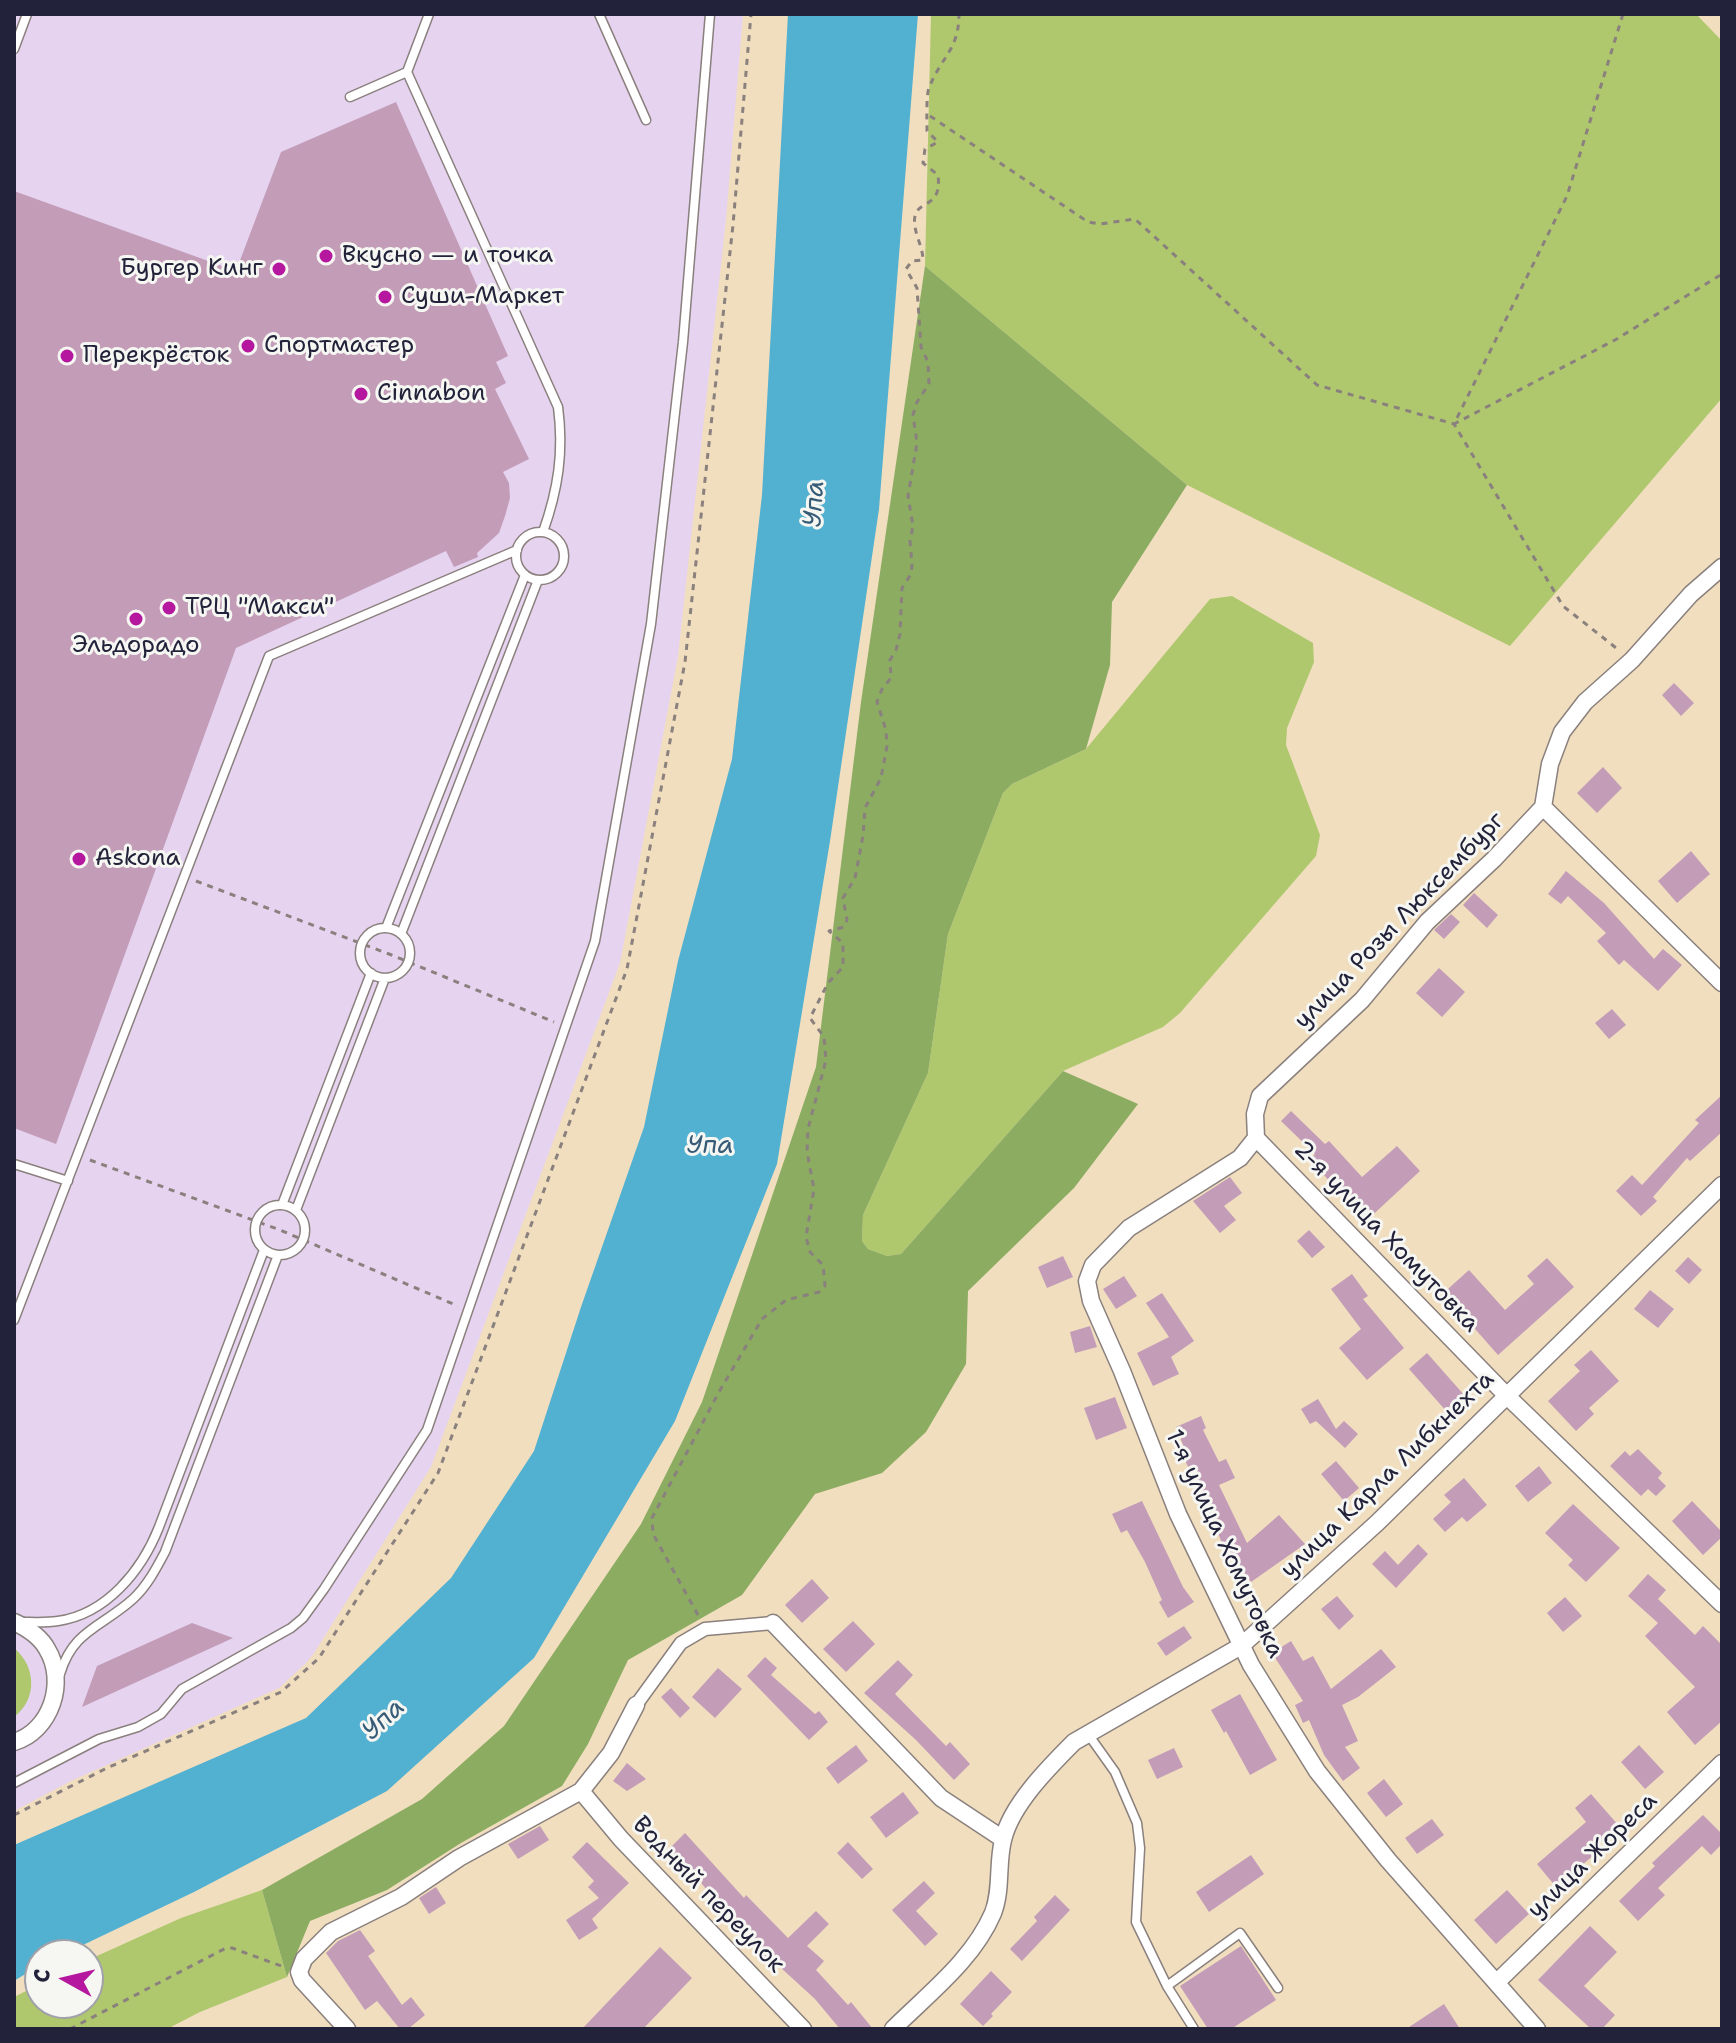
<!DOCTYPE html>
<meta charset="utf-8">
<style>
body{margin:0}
#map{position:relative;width:1736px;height:2043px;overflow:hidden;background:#f1debf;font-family:"Shantell Sans",sans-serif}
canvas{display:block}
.frame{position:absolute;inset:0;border:16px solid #22223b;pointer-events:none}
.north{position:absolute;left:24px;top:1939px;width:80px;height:80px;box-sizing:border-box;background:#f6f6f2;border:2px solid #a1a1a9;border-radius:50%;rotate:278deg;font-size:22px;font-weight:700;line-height:32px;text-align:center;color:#22223b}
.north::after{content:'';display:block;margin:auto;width:28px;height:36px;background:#b5179e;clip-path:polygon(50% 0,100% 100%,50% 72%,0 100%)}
</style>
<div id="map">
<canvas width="1736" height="2043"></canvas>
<div class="frame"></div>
<div class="north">С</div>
</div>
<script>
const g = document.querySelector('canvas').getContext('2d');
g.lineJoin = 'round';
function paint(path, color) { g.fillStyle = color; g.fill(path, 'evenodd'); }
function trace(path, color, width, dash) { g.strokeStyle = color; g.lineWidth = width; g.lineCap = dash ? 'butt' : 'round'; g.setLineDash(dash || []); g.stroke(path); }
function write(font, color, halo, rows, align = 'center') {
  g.font = font + ' "Shantell Sans",sans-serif'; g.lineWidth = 6; g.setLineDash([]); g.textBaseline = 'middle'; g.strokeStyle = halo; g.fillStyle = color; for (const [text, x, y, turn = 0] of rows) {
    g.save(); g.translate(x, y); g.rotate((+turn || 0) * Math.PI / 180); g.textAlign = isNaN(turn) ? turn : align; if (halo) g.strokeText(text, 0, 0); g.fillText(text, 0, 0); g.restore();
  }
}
paint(new Path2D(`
 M14,14h729l-17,205 -48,437 -58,307 -189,504 -117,186 -8,10 -27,25 -208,93 -57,30z`), '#e5d3f0');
paint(new Path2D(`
 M931,14h765l26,27v357l-212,248 -323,-161 -262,-219z
 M1232,596l81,47 1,19 -27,66 -1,17 34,90 -4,21 -136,157 -17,14 -100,44 -162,183 -14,2 -19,-7 -6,-8 1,-26 65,-142 20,-139 55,-141 9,-9 74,-35 124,-150z
 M14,1648c22,18 24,51 0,69z
 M262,1890l25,87 -87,35 -33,17h-153v-32l26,-13v19h48v-43l93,-42z`), '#afc86e');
paint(new Path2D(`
 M925,266l262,219 -75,117 -2,63 -24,84 -74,35 -9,9 -55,141 -20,139 -65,142 -1,26 6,8 19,7 14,-2 162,-183 75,33 -64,84 -106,103 -2,73 -40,68 -44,41 -67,21 -73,101 -114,65 -40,84 -26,42 -101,57 -74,47 -77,31 -23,56 -25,-87 160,-91 82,-73 137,-202 61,-122 114,-335 45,-365z`), '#8bac61');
paint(new Path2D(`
 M788,14h130l-39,495 -49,332 -53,323 -102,257 -141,237 -147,133 -193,101 -132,63h-22v10l-26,16v-136l292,-127 145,-140 83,-127 47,-144 63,-180 34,-166 54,-202 30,-264z`), '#52b0d0');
paint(new Path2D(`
 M396,102l112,254 -12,6 10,21 -11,6 34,70 -26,13 6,11 1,15 -5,18 -6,17 -22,20 1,4 -24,10 -8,-16 -210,97 -180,496 -42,-16v-937l222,80 45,-119z
 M1674,683l20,20 -13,13 -19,-21z
 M1603,767l19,21 -25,25 -20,-20z
 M1691,851l19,23 -33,29 -19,-22z
 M1566,871l38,32 50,56 9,-10 19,16 -24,26 -34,-31 -5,5 -22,-24 9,-8 -38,-37 -7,8 -13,-10z
 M1474,893l24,22 -11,13 -24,-23z
 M1451,914l9,8 -16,17 -10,-9z
 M1439,968l26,24 -23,25 -26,-24z
 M1612,1009l14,16 -17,14 -14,-16z
 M1722,1095v37l-32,29 -3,-3 -34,39 4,4 -16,15 -25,-25 16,-16 10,10 57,-62 -4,-3z
 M1291,1111l34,33 4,-3 33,36 35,-31 23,25 -55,51 -55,-63 5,-5 -34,-33z
 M1230,1177l12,16 -18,13 12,14 -16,13 -27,-32z
 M1309,1230l16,17 -13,11 -15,-17z
 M1063,1256l10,21 -26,11 -9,-21z
 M1688,1257l14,13 -13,14 -14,-13z
 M1547,1258l27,29 -76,68 -37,-42 -4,4 -18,-20 30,-27 36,40 29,-26 -7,-8z
 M1352,1274l16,22 -5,3 41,49 -37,32 -28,-32 22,-19 -30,-40z
 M1124,1276l13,20 -21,13 -13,-20z
 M1650,1290l24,19 -16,19 -24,-19z
 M1162,1293l32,48 -23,16 8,17 -26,12 -16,-33 32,-16 -23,-34z
 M1090,1326l7,21 -22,6 -5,-21z
 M1591,1350l28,31 -30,27 5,6 -18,17 -28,-30 32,-30 -6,-6z
 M1427,1353l38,43 -18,16 -38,-43z
 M1115,1397l12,31 -31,12 -12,-32z
 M1318,1399l18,30 8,-8 14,13 -13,14 -29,-27 -6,3 -9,-15z
 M1201,1416l5,12 -3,2 16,32 7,-3 9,19 -16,7 28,58 32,-28 26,29 -54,38 -23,-33 -3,1 -14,-33 -4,2 -19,-42 4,-2 -11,-23 4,-2 -9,-23z
 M1638,1449l24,24 -4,5 8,8 -10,10 -8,-7 -7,7 -31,-30 15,-15 5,5z
 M1336,1461l23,27 -15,13 -23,-27z
 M1539,1466l13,17 -24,19 -13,-16z
 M1464,1478l23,27 -20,17 -5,-5 -17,15 -12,-13 18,-17 -7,-7z
 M1142,1501l41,86 11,15 -26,16 -9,-16 3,-2 -17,-38 -18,-32 -6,3 -9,-19z
 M1692,1501l30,31v5l-19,18 -31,-34z
 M1573,1504l47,44 -34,34 -18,-17 5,-5 -28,-27z
 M1418,1544l10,10 -32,34 -24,-24 13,-13 13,14z
 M1648,1574l18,16 -8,9 37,36 8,-9 19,19v76l-27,24 -28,-33 28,-25 -50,-51 13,-13 -30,-27z
 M812,1579l17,19 -27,25 -17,-18z
 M1337,1596l17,20 -15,14 -18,-21z
 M1565,1597l17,19 -19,16 -16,-19z
 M853,1621l22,23 -29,28 -23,-23z
 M192,1623l41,15 -151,69 15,-41z
 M1184,1626l8,12 -26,18 -9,-13z
 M1291,1641l12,20 10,-5 18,33 50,-40 15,18 -38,30 -16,8 16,36 -13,6 15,21 -17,13 -19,-26 -15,-35 -6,3 -8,-18 8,-4 -31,-48z
 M765,1657l12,11 -6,7 44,39 4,-3 9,11 -19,18 -62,-64z
 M898,1660l15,15 -18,19 51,52 4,-4 20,22 -16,16 -38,-40 -52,-47z
 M718,1668l24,21 -27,29 -23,-21z
 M671,1688l19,20 -10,10 -19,-21z
 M1240,1694l37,66 -27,15 -24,-44 -2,2 -13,-23z
 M856,1745l12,16 -30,23 -12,-16z
 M1639,1745l25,27 -19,17 -24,-27z
 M1174,1748l9,19 -26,12 -9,-19z
 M627,1763l19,16 -19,12 -14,-10z
 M1384,1779l19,25 -17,13 -19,-24z
 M903,1792l16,21 -33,25 -16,-21z
 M1591,1794l28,32 -29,25 4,4 -38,32 -19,-23 49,-42 -11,-14z
 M1703,1815l19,19v10l-11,11 -9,-9 -44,42 7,7 -27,26 -19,-20 36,-35 -3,-3z
 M1432,1819l12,16 -27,19 -12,-16z
 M540,1826l9,14 -31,19 -10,-15z
 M685,1833l59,65 2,-3 42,43 28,-27 13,13 -22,22 17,15 -8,9 32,35 3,-3 22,27h-33l-25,-30 -46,-42 -3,2 -12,-14 2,-2 -29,-28 -33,-41 -2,2 -25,-25z
 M587,1842l42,41 -37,36 6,9 -19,12 -13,-20 33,-22 -11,-11 6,-6 -22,-24z
 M848,1842l25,27 -11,10 -25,-26z
 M1251,1855l13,19 -55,38 -13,-20z
 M924,1881l11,12 -19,18 22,23 -13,12 -33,-36z
 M436,1887l10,16 -17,11 -10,-16z
 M1507,1890l22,24 -33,30 -22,-24z
 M1055,1895l15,15 -48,51 -12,-12 27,-28 -3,-4z
 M1590,1926l27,26 -33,34 31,29 -13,14h-11l-53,-49z
 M360,1930l15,21 -7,5 34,49 9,-8 14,18 -17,14h-8l-23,-28 -12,9 -39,-57 12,-12z
 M1241,1946l35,54 -45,29h-23l-28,-43z
 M660,1947l32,31 -49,51h-61z
 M991,1971l21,21 -21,22 2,2 -10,10 -23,-22z
 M1444,2004l16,25h-54z`), '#c39cb8');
const service = new Path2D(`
 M429,14l-22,58 151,335c6,45 0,83 -15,125
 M599,14l47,106
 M14,49l13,-35
 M350,97l57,-25
 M516 556a24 24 0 1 1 48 0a24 24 0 1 1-48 0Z
 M386,928l139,-353
 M360 953a25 25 0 1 1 50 0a25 25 0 1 1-50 0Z
 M401,934l137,-354
 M14,1164l54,17
 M282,1205l89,-232
 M255 1230a25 25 0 1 1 50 0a25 25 0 1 1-50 0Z
 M296,1210l89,-232
 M14,1320l255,-664 248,-106
 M20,1622c12,0 26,1 38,-1 49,-7 84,-51 101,-94l105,-277
 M60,1674c13,-44 42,-47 73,-75 14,-13 23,-30 32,-47l113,-297
 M1088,1734l27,38 22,51 3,25 -4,74 31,64
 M14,1783l85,-44 39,-12 23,-13 21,-25 109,-61 12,-10 21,-29 103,-159 168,-489 56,-317 32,-282 27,-328
 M1194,2029l-27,-43 73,-53 38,55`);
const pedestrian = new Path2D(`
 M636,1705l45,-62 24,-14 68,-6`);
const minor = new Path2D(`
 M1543,807l179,176
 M1256,1138l251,258 215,208
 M14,1622c13,6 26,14 33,27 20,33 4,82 -33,93
 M773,1623l168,175 62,41
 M581,1791l40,48 182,190
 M1497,1982l225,-219
 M347,2029l-45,-49 -3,-8 5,-13 27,-27 70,-35 58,-39 122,-67 30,-38 25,-48
 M893,2029c35,-35 80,-69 100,-116 9,-23 4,-49 10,-73 8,-35 46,-73 71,-98l167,-96 136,-123 345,-338
 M1537,2029l-149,-169 -71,-89 -66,-106 -73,-151 -56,-143 -31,-70 -4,-20 6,-16 36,-37 111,-70 16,-20 -1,-24 5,-18 102,-96 65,-78 67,-63 49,-52 7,-43 12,-32 23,-30 47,-42 59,-66 31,-27`);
trace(service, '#8a807d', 11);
trace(pedestrian, '#8a807d', 15);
trace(minor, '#8a807d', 19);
trace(new Path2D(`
 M1623,14l-56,182 -113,228 161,-84 107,-66
 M930,116l158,106 12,2 35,-5 182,166 137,39 109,182 57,45
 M196,881l193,73 165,68
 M90,1160l190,70 178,76
 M698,1615l-45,-81 -1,-16 67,-126 43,-73 24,-19 33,-8 6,-6 -2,-21 -13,-13 -4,-15 8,-48 -7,-37 1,-23 18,-69 -2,-23 -14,-19 18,-35 15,-16v-24l-14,-12 15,-4 3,-7 -4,-22 12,-20 8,-42 2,-28 16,-30 6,-32 -1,-16 -9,-28 5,-13 9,-11 -1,-18 6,-10 4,-16 2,-46 9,-14 1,-9 -2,-24 3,-15 -5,-30 9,-53 -4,-28 4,-13 12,-18 -1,-22 -7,-15 -4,-59 -11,-19 6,-8 11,-1c0,-14 -11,-30 -8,-44 4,-17 27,-7 23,-41l-15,-12 2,-14 13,-7 -11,-11c0,-9 -1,-36 2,-43 12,-31 30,-38 30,-74
 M14,1815l93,-47 174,-76 38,-34 119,-185 189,-504 58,-307 48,-437 18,-211
 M70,2029l156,-81h6l52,19`), '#8a807d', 3, [6, 6]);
trace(service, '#fff', 8);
trace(pedestrian, '#fff', 12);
trace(minor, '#fff', 16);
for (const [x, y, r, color] of [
 [326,256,8,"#b5179e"],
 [279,269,8,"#b5179e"],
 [385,297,8,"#b5179e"],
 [248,346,8,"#b5179e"],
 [67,356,8,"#b5179e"],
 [361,394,8,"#b5179e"],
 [169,608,8,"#b5179e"],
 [136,619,8,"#b5179e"],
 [79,859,8,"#b5179e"]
]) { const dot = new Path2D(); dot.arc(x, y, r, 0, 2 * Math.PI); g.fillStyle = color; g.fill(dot); trace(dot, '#f6f6f2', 3); }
write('24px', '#22223b', '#f6f6f2', [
 ["Вкусно — и точка",342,256],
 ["Бургер Кинг",263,269,"right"],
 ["Суши-Маркет",401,297],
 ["Спортмастер",264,346],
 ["Перекрёсток",83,356],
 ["Cinnabon",377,394],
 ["ТРЦ \"Макси\"",185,608],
 ["Эльдорадо",136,646,"center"],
 ["Askona",95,859]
], 'left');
write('24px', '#22223b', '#f6f6f2', [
 ["улица Розы Люксембург",1400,921,-46],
 ["2-я улица Хомутовка",1386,1237,46],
 ["улица Карла Либкнехта",1388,1475,-44],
 ["1-я улица Хомутовка",1224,1544,65],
 ["улица Жореса",1593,1856,-44],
 ["Водный переулок",708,1895,46]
]);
write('italic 26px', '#355b77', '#f6f6f2', [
 ["Упа",815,504,-86],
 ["Упа",710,1146],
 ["Упа",384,1720,-43]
]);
</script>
